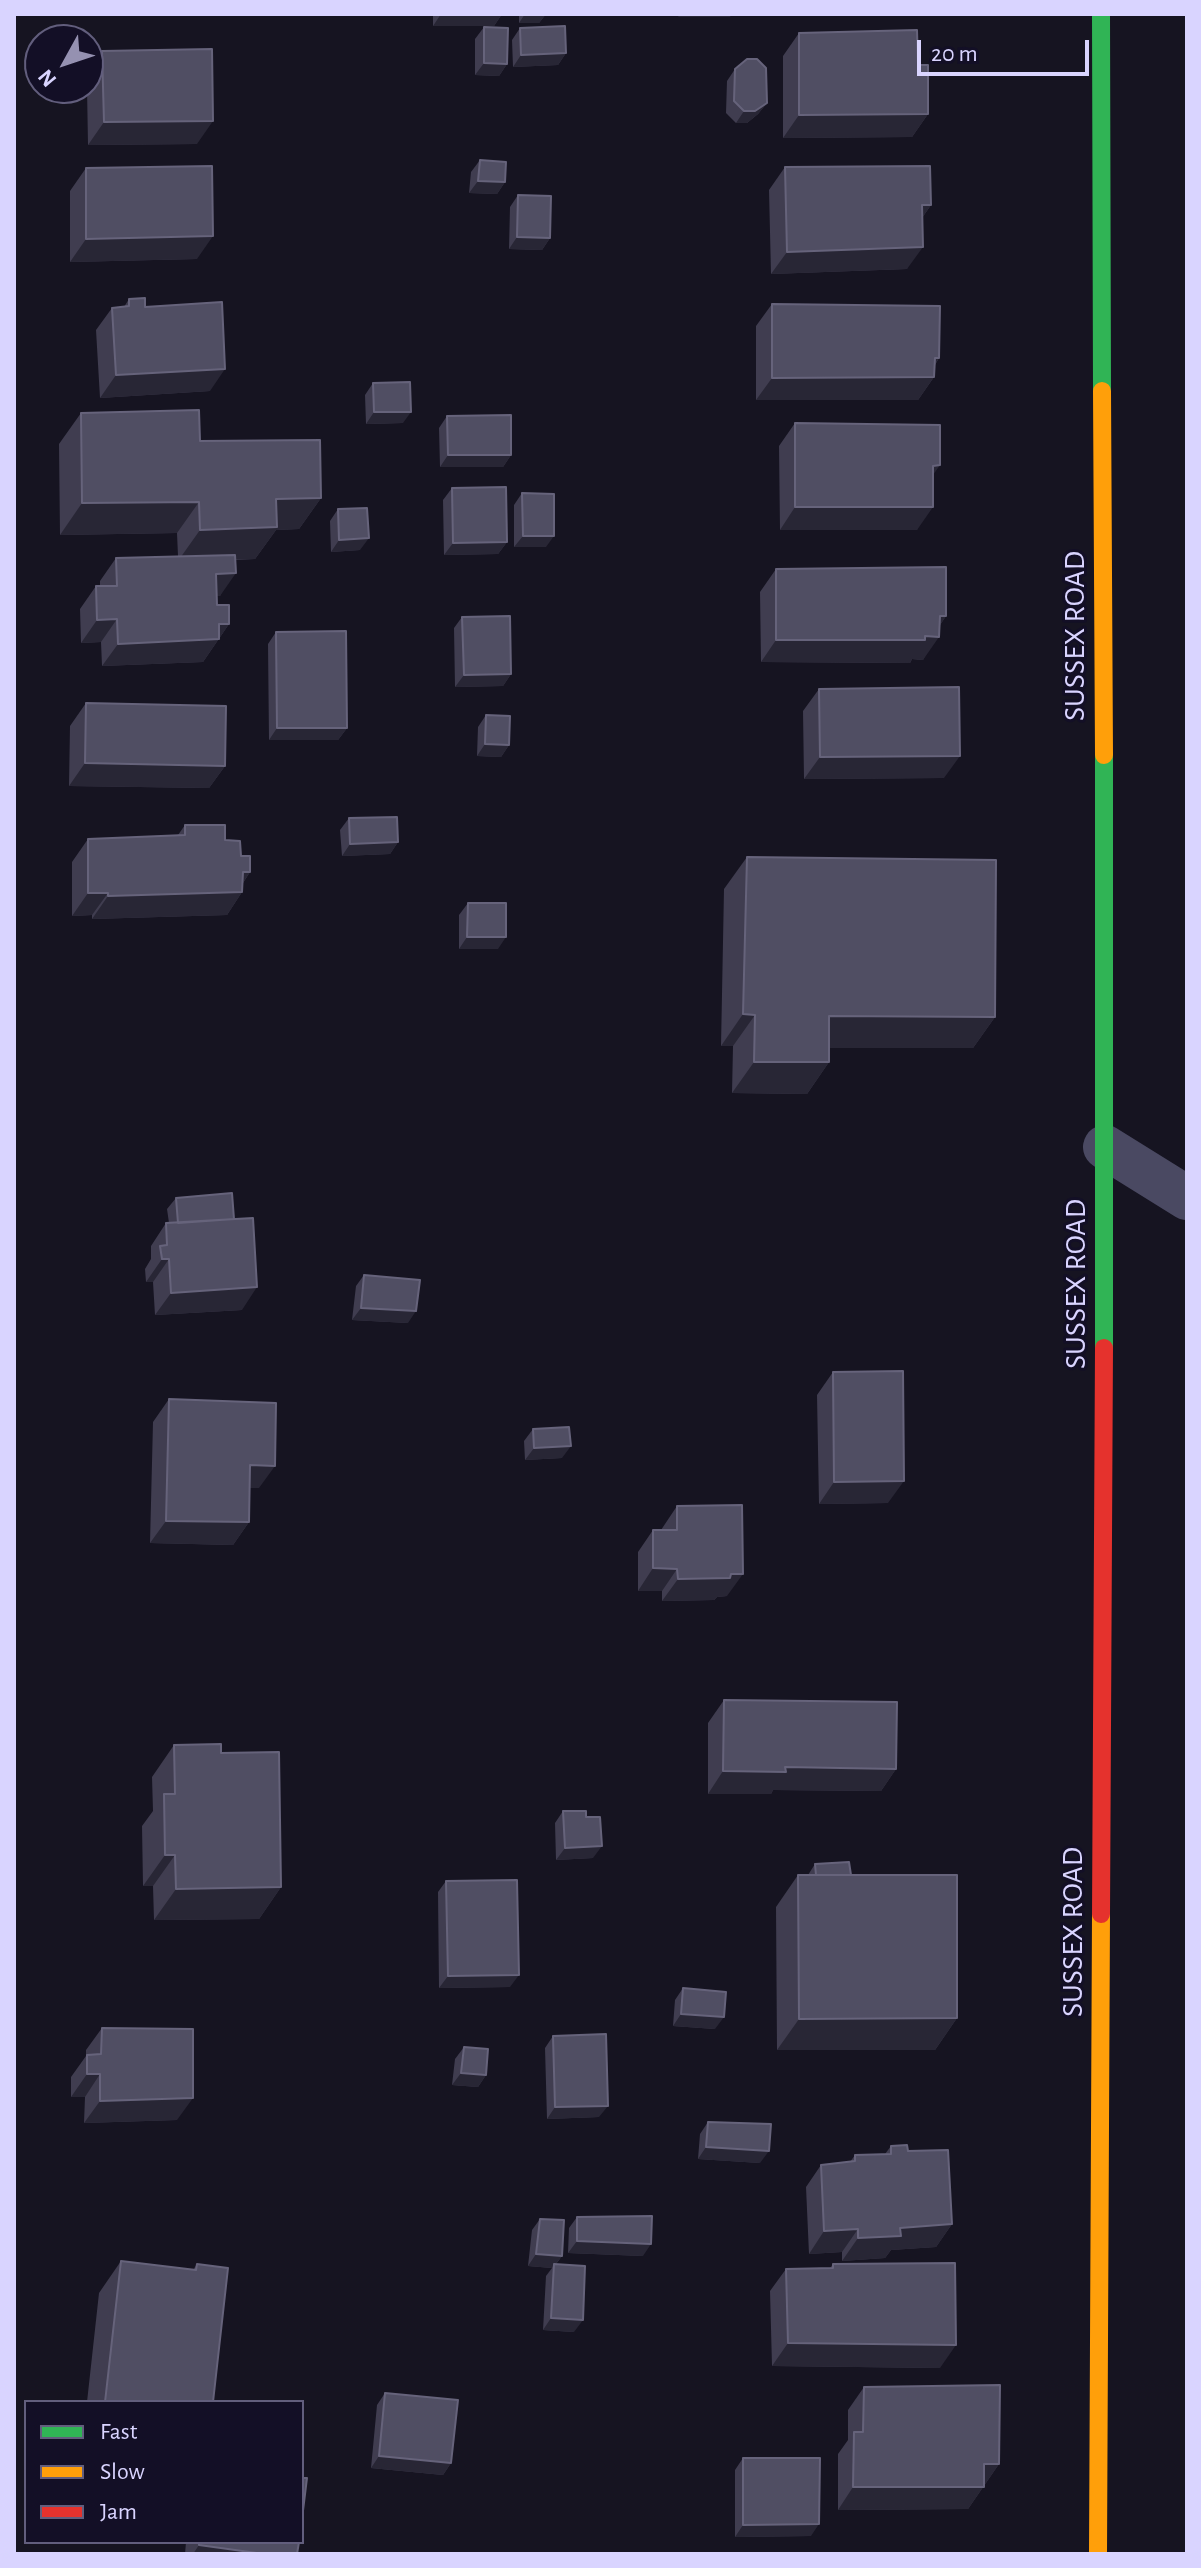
<!DOCTYPE html>
<style>
body{margin:0}
#map{position:relative;width:1201px;height:2568px;overflow:hidden;background:#161421;font-family:"Alegreya Sans",sans-serif}
canvas{display:block}
.frame{position:absolute;inset:0;border:16px solid #d9d4ff;pointer-events:none}
.legend{position:absolute;left:24px;top:2400px;width:280px;height:144px;box-sizing:border-box;background:#130f26;border:2px solid #625e7d;margin:0;padding:10px 14px;list-style:none;font-size:24px;color:#d9d4ff}
.legend li{display:flex;align-items:center;gap:16px;height:40px}
.legend b{width:40px;border:2px solid #625e7d}
.north{position:absolute;left:24px;top:24px;width:80px;height:80px;box-sizing:border-box;background:#130f26;border:2px solid #625e7d;border-radius:50%;rotate:230deg;font-size:22px;font-weight:700;line-height:32px;text-align:center;color:#d9d4ff}
.north::after{content:'';display:block;margin:auto;width:28px;height:36px;background:#9591b1;clip-path:polygon(50% 0,100% 100%,50% 72%,0 100%)}
.scale{position:absolute;left:917px;top:40px;width:172px;height:36px;box-sizing:border-box;border:4px solid #d9d4ff;border-top:0;padding-left:10px;font-size:24px;line-height:28px;white-space:nowrap;color:#d9d4ff;-webkit-text-stroke:6px #130f26;paint-order:stroke}
</style>
<div id="map">
<canvas width="1201" height="2568"></canvas>
<div class="frame"></div>
<ul class="legend">
<li><b style="height:10px;background:#30b455"></b>Fast</li>
<li><b style="height:10px;background:#ff9f0a"></b>Slow</li>
<li><b style="height:10px;background:#e5322d"></b>Jam</li>
</ul>
<div class="north">N</div>
<div class="scale">20 m</div>
</div>
<script>
const g = document.querySelector('canvas').getContext('2d');
g.lineJoin = 'round';
function trace(path, color, width, dash) { g.strokeStyle = color; g.lineWidth = width; g.lineCap = dash ? 'butt' : 'round'; g.setLineDash(dash || []); g.stroke(path); }
function paint(path, color) { g.fillStyle = color; g.fill(path, 'evenodd'); }
function write(font, color, halo, rows, align = 'center') {
  g.font = font + ' "Alegreya Sans",sans-serif'; g.lineWidth = 6; g.setLineDash([]); g.textBaseline = 'middle'; g.strokeStyle = halo; g.fillStyle = color; for (const [text, x, y, turn = 0] of rows) {
    g.save(); g.translate(x, y); g.rotate((+turn || 0) * Math.PI / 180); g.textAlign = isNaN(turn) ? turn : align; if (halo) g.strokeText(text, 0, 0); g.fillText(text, 0, 0); g.restore();
  }
}
trace(new Path2D(`
 M1105,1147l82,51`), '#4a4962', 44);
trace(new Path2D(`
 M1101,14l1,377
 M1104,755v593`), '#30b455', 18);
trace(new Path2D(`
 M1102,391l2,364
 M1098,2554l3,-640`), '#ff9f0a', 18);
trace(new Path2D(`
 M1101,1914l3,-566`), '#e5322d', 18);
paint(new Path2D(`
 M433,14h69l-8,12h-61z
 M519,14h27l-7,9h-20z
 M484,27l23,37 -8,12 -24,-1v-36z
 M520,28l46,25 -8,12 -45,2 -1,-27z
 M799,33l119,32 10,49 -16,23 -129,1v-82z
 M102,51l95,93 -109,1 -1,-57h1v-17z
 M735,69l32,34 -9,11 -11,9h-11l-10,-10 1,-32z
 M480,160l25,22 -8,12 -28,-1 2,-21z
 M785,167l146,38 -9,13 -15,51 -136,5 -2,-84z
 M86,168l111,91 -127,3v-71z
 M518,195l32,43 -8,12 -33,-1 1,-42z
 M129,299l16,8 65,84 -110,7 -4,-68 16,-22 12,-1z
 M772,304l167,54 -4,7 -1,12 -16,23h-162v-74z
 M373,383l30,40 -37,1 -1,-29z
 M81,413l119,28 121,57 -22,31 -23,1 -21,29 -19,1 -16,36h-3v9l12,19 -26,38 -101,4 -1,-24 -20,1 -1,-34 16,-23h4v-5l16,-23 62,-2 -1,-23 -117,2 -1,-91z
 M447,416l64,39 -8,12h-63l-1,-39z
 M795,423l138,53 -16,54h-137l-1,-84z
 M452,488l55,54 -9,12 -54,1 -1,-55z
 M522,493l24,54h-32v-42z
 M338,509l22,41 -29,2 -1,-31z
 M776,569l170,47 -6,9 -17,35 -11,-1 -2,4 -149,-1 -1,-70z
 M462,617l49,57 -8,12 -48,1 -1,-59z
 M276,632l71,96 -9,12h-69l-1,-96z
 M819,689l125,89 -140,1 -1,-68z
 M86,703l139,63 -16,22 -140,-2 1,-60z
 M486,715l23,30 -8,12 -24,-1 1,-29z
 M349,818l49,24 -8,12 -48,2 -2,-26z
 M185,825l40,15 16,16 9,16 -7,11 -1,9 -15,23 -135,4v-4l-20,1v-54l16,-23 90,-4z
 M747,857l248,160 -22,31h-144v14l-22,32 -75,-1 1,-47h-12l3,-157z
 M468,903l30,46h-39v-34z
 M176,1198l66,112 -87,5 -2,-33h-7l-1,-13 6,-10v-13l15,-23h3l-2,-14z
 M364,1275l44,48 -56,-3 4,-34z
 M833,1372l55,131 -69,1 -2,-109z
 M169,1399l90,89h-10v34l-16,23 -83,-2 3,-121z
 M533,1429l29,29 -37,2 -1,-19z
 M677,1506l50,90 -10,1 -3,3 -52,1v-10h-24v-39l15,-22h8z
 M724,1700l172,69 -15,22 -108,-1 -2,4h-63v-71z
 M174,1745l47,8 60,134 -22,32 -105,1 -1,-34h-10l-1,-60 11,-15 -1,-34z
 M563,1811l23,6 7,41 -37,2 -1,-37z
 M815,1864l36,11 106,143 -22,32h-158l-1,-143 22,-32h10z
 M446,1881l64,106 -71,1 -1,-96z
 M683,1988l32,41 -42,-3 2,-26z
 M102,2028l75,92 -93,3 1,-26h-14v-20l15,-21v-6z
 M553,2036l46,81 -52,2 -2,-71z
 M464,2047l22,28 -8,12 -26,-2 3,-26z
 M708,2122l52,41 -62,-4 2,-25z
 M891,2146l17,5 44,73 -16,23 -45,3 -6,8 -43,3v-9l-33,2 -3,-67 15,-22 29,-3 5,-7 30,-1z
 M577,2217l66,39 -75,-3 1,-25z
 M540,2219l22,37 -6,8 18,68 -31,-2 3,-54 6,-8 -24,-2 4,-36z
 M121,2261l72,9 4,-6 16,138h-126l12,-109z
 M833,2264l107,104 -168,-2 -2,-75 16,-22 44,-1z
 M864,2387l135,77 -31,45 -130,1v-56l10,-14v-30z
 M385,2393l66,70 -8,12 -72,-7 6,-63z
 M743,2458l68,78 -76,1v-67z
 M186,2542h113l-2,12h-112z`), '#403d50');
paint(new Path2D(`
 M441,14h61l-8,12h-61z
 M525,14h21l-7,9h-20z
 M680,14h52l-2,3h-52z
 M566,53l-8,12 -45,2 8,-12z
 M484,63l23,1 -8,12 -24,-1z
 M767,103l-9,11 -11,9h-11l8,-12z
 M928,114l-16,23 -129,1 16,-23z
 M213,121l-16,23 -109,1 16,-23z
 M478,181l27,1 -8,12 -28,-1z
 M922,205h9l-16,23z
 M213,236l-16,23 -127,3 16,-23z
 M517,237l33,1 -8,12 -33,-1z
 M923,247l-16,22 -136,5 16,-22z
 M935,358h4l-13,19h8l-16,23h-162l16,-22z
 M225,369l-15,22 -110,7 16,-23z
 M374,412h37l-8,11 -37,1z
 M448,455h63l-8,12h-63z
 M940,465l-16,23 9,-22z
 M321,498l-22,31 -23,1 -21,29 -77,2 22,-31 76,-31z
 M199,502l-22,31 -117,2 22,-32z
 M795,507h138l-16,23h-137z
 M523,536h31l-8,11h-32z
 M369,538l-9,12 -29,2 8,-12z
 M507,542l-9,12 -54,1 9,-12z
 M236,573l-16,23h-20l16,-22z
 M940,616h6l-14,21h7l-16,23 -11,-1 -2,4 -149,-1 15,-22z
 M117,619l-16,23 -20,1 16,-23z
 M219,624h10l-26,38 -101,4 16,-22z
 M511,674l-8,12 -48,1 9,-12z
 M277,728h70l-9,12h-69z
 M485,744l24,1 -8,12 -24,-1z
 M960,756l-16,22 -140,1 16,-22z
 M85,763l140,3 -16,22 -140,-2z
 M398,842l-8,12 -48,2 8,-12z
 M243,872h7l-14,21 6,-1 -15,23 -135,4 16,-23z
 M88,893h20l-16,22 -20,1z
 M467,937h39l-8,12h-39z
 M743,1014l12,1 -22,31h-12z
 M829,1016l166,1 -22,31h-166z
 M754,1062h75l-22,32 -75,-1z
 M162,1259h7l-16,23h-7z
 M257,1287l-15,23 -87,5 16,-22z
 M361,1308l55,3 -8,12 -56,-3z
 M571,1446l-9,12 -37,2 9,-12z
 M250,1465l25,1 -16,22h-25z
 M904,1481l-16,22 -69,1 15,-22z
 M166,1521l83,1 -16,23 -83,-2z
 M653,1568l24,1 -15,22h-24z
 M743,1574l-16,22 -10,1 -3,3 -52,1 16,-22z
 M785,1767l111,2 -15,22 -108,-1 -2,4h-63l15,-23z
 M602,1846l-9,12 -37,2 9,-12z
 M165,1855h10l-22,31h-10z
 M281,1887l-22,32 -105,1 22,-31z
 M519,1975l-9,12 -71,1 9,-12z
 M681,2014l43,3 -9,12 -42,-3z
 M957,2018l-22,32h-158l22,-31z
 M461,2073l25,2 -8,12 -26,-2z
 M87,2074h13l-15,23h-14z
 M193,2098l-16,22 -93,3 16,-22z
 M608,2106l-9,11 -52,2 8,-12z
 M706,2147l63,4 -9,12 -62,-4z
 M952,2224l-16,23 -45,3 -6,8 -43,3 16,-23 42,-10z
 M858,2229l-16,23 -33,2 15,-23z
 M577,2241l74,3 -8,12 -75,-3z
 M536,2254l26,2 -8,10v-2l-2,4 -24,-2z
 M551,2318l32,2 -9,12 -31,-2z
 M788,2343l168,2 -16,23 -168,-2z
 M379,2456l72,7 -8,12 -72,-7z
 M984,2464h15l-31,45 -130,1 15,-23z
 M819,2524l-8,12 -76,1 8,-12z
 M199,2545l65,9h-71z`), '#282635');
const building = new Path2D(`
 M565,26l1,27 -45,2 -1,-27z
 M484,27l24,1 -1,36 -23,-1z
 M917,30l1,35h10v49l-129,1v-82z
 M212,49l1,72 -109,1 -2,-71z
 M747,59h10l9,9 1,35 -12,8h-11l-10,-10 1,-32z
 M480,160l26,2 -1,20 -27,-1z
 M212,166l1,70 -127,3v-71z
 M930,166l1,39h-9l1,42 -136,5 -2,-85z
 M518,195l33,1 -1,42 -33,-1z
 M145,298v9l77,-5 3,67 -109,6 -4,-67 17,-2v-7z
 M772,304l168,2 -1,52h-4l-1,19 -162,1z
 M410,382l1,30h-37l-1,-29z
 M199,410l1,31 120,-1 1,58 -45,1 1,28 -77,3 -1,-28 -117,1 -1,-90z
 M511,415v40h-63l-1,-39z
 M795,423l145,2v40l-7,1v41h-138z
 M506,487l1,55 -54,1 -1,-55z
 M522,493l32,1v42h-31z
 M367,508l2,30 -30,2 -1,-31z
 M235,555l1,18 -20,1 1,31h12v19h-10v15l-101,5 -1,-25 -20,1 -1,-34h21l-1,-28z
 M946,567v49h-6l-1,21 -14,-1v4h-149v-71z
 M510,616l1,58 -47,1 -2,-58z
 M346,631l1,97h-70l-1,-96z
 M959,687l1,69 -140,1 -1,-68z
 M86,703l140,3 -1,60 -140,-3z
 M486,715l24,1 -1,29 -24,-1z
 M397,817l1,25 -48,2 -1,-26z
 M185,825h40v15l15,1 1,15h9v16h-7l-1,20 -134,4v-3h-20v-54l97,-4z
 M747,857l249,3 -1,157 -166,-1v46h-75l1,-47 -12,-1z
 M468,903h38v34h-39z
 M232,1193l2,26 -56,4 -2,-25z
 M253,1218l4,69 -86,6 -2,-34h-7l-2,-13 7,-1 -1,-22z
 M364,1275l56,5 -4,31 -55,-3z
 M903,1371l1,110 -70,1 -1,-110z
 M169,1399l107,4 -1,63 -25,-1 -1,57 -83,-1z
 M569,1427l2,19 -37,2 -1,-19z
 M742,1505l1,69h-12l-1,4 -52,1 -1,-10 -24,-1v-38h24v-24z
 M724,1700l173,2 -1,67 -111,-2 1,5 -63,-1z
 M221,1744v9l58,-1 2,135 -105,2 -1,-34h-10l-1,-61h11l-1,-49z
 M563,1811h23v6h14l2,29 -37,2z
 M849,1862l2,13h-35l-1,-11z
 M798,1875h159v143l-158,1z
 M517,1880l2,95 -71,1 -2,-95z
 M683,1988l43,4 -2,25 -43,-3z
 M102,2028l91,1v69l-93,3v-27h-13v-19l14,-1z
 M606,2034l2,72 -53,1 -2,-71z
 M464,2047l24,2 -2,26 -25,-2z
 M708,2122l63,2 -2,27 -63,-4z
 M907,2145l1,6 40,-1 4,74 -52,4 1,8 -43,2v-9l-34,2 -3,-66 34,-4v-6l36,-1v-8z
 M652,2216l-1,28 -74,-3v-24z
 M540,2219l24,1 -2,36 -26,-2z
 M121,2261l75,9 1,-6 31,4 -15,134h-108z
 M955,2263l1,82 -168,-2 -2,-74 47,-1v-4z
 M554,2264l31,2 -2,54 -32,-2z
 M1000,2385l-1,79h-15v23h-131l1,-55h9l1,-45z
 M385,2393l73,7 -7,63 -72,-7z
 M743,2458h77l-1,66 -76,1z
 M302,2478h5l-5,41z
 M199,2542h100l-2,12h-33l-65,-9z`);
paint(building, '#504e63');
trace(building, '#66637b', 2);
write('30px', '#d9d4ff', '#130f26', [
 ["SUSSEX ROAD",1075,636,-90],
 ["SUSSEX ROAD",1076,1284,-90],
 ["SUSSEX ROAD",1073,1932,-90]
]);
</script>
